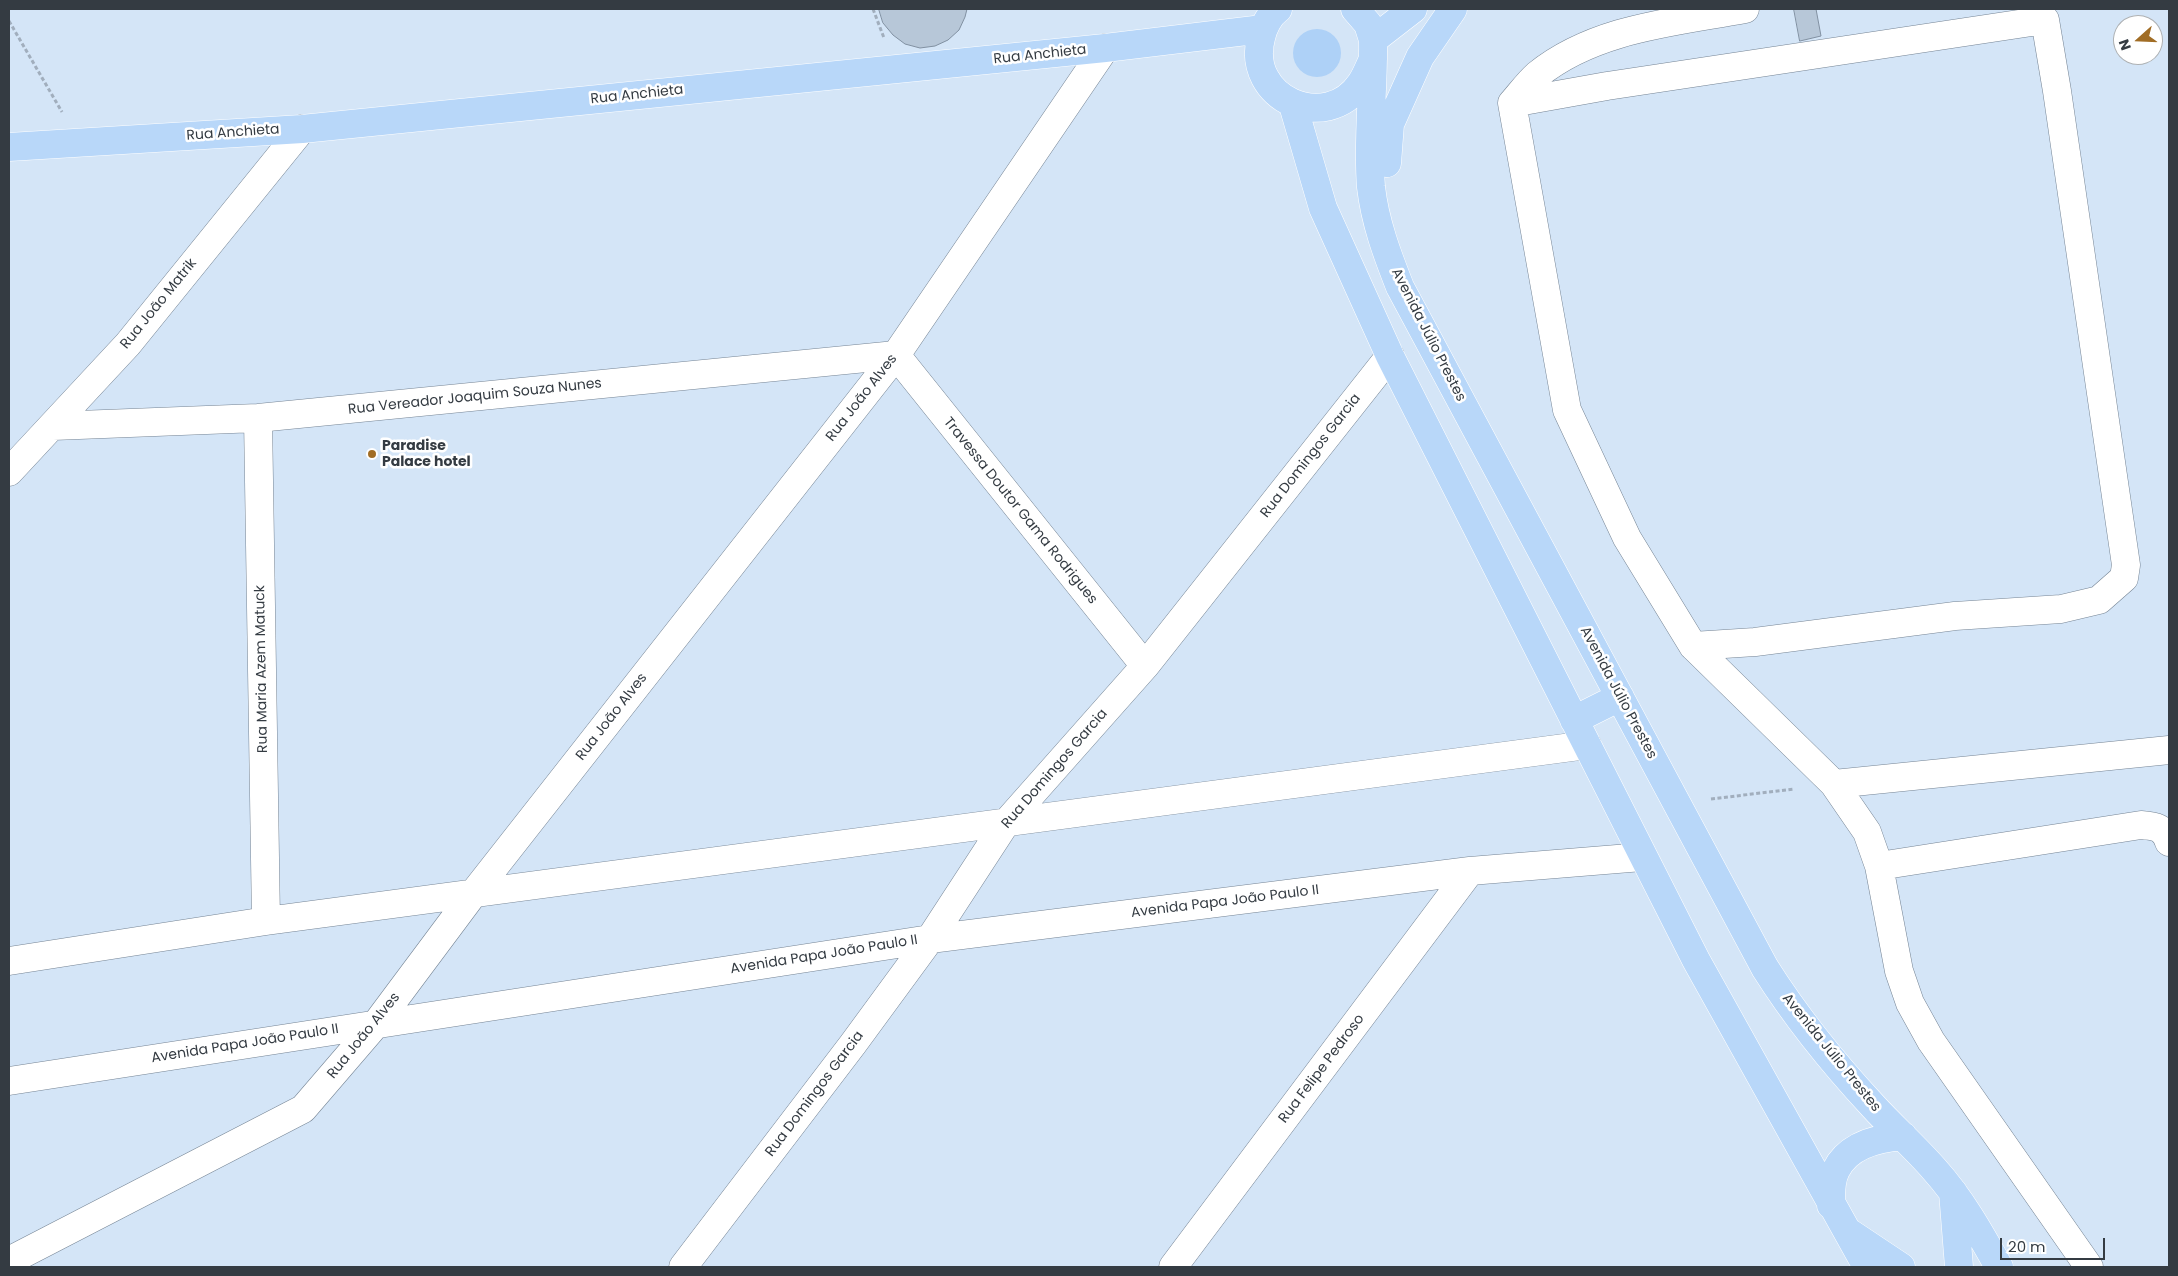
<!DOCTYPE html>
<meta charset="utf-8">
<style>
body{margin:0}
#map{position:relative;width:2178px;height:1276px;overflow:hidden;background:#d4e5f7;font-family:Poppins,sans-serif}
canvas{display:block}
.frame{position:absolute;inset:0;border:10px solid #343b42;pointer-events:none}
.north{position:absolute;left:2113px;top:15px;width:50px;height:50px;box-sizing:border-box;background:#fff;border:1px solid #aeb1b3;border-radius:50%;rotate:250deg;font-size:14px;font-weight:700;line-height:20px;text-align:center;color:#343b42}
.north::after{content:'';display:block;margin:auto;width:18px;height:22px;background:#a16d25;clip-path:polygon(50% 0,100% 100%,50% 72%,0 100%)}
.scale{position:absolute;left:2000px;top:1238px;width:105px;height:22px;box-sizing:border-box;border:2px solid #343b42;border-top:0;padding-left:6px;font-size:15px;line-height:18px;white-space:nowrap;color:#343b42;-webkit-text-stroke:4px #fff;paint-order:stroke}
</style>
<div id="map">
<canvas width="2178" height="1276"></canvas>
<div class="frame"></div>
<div class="north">N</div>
<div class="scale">20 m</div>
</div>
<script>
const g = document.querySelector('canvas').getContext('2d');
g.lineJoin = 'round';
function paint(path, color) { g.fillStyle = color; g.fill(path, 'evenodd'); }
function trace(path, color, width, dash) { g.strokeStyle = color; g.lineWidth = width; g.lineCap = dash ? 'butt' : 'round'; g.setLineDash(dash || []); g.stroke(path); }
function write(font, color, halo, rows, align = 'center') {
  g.font = font + ' Poppins,sans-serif'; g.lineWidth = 5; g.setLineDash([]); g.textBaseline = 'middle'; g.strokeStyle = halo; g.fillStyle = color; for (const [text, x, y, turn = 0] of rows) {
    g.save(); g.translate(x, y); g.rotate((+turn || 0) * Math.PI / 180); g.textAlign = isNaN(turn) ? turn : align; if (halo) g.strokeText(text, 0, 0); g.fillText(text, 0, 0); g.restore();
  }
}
paint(new Path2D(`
 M1293 53a24 24 0 1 1 48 0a24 24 0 1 1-48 0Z`), '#aed1f7');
const building = new Path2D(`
 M879,9h88l-2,8 -6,13 -11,10 -13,6 -15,2 -15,-4 -12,-9 -10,-12z
 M1794,9h22l5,27 -21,5z`);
paint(building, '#b7c7d8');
trace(building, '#8190a1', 1);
const minor = new Path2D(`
 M1512,103l55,307 60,128 66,108 141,138 335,-34
 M1512,103l95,-17 438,-66
 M1512,103c8,-9 16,-20 25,-28 58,-47 138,-53 208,-66
 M258,418l8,503
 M53,426l205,-8 638,-63 249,311
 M9,472l119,-128 174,-215
 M1693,646l62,-4 200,-26 106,-7 38,-9 25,-22 2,-13 -69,-474 -12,-71 -10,-11
 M1834,784l33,48 12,34 20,105 11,32 21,38 158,226
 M1879,866l262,-41c14,1 23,2 28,17
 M9,961l257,-40 1321,-176
 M9,1081l921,-142 540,-68 172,-14
 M9,1261l294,-152 73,-85 97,-130 423,-539 209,-307
 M683,1267l170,-223 77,-105 75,-115 140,-158 245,-310
 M1173,1267l297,-396`);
const major = new Path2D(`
 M1278,9c-9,6 -15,19 -17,29 -16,60 65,97 100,45 5,-7 8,-16 12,-24
 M1355,9l13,15 5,16c1,49 -6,98 -2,147 4,35 16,67 29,100l365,681c31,49 68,95 108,138 20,22 42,41 61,63 27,30 46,64 65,98
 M1373,40l40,-31
 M1293,105l30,103 67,148 306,604 171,307
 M9,147l293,-18 803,-81 158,-19
 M1387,163l3,-39 30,-67 33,-48
 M1574,720l46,-23
 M1953,1192l6,75
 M1831,1205c0,-11 -1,-24 5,-35 12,-25 42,-32 67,-34
 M1850,1233l51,34`);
trace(minor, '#758494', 29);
trace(major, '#fff', 29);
trace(new Path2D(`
 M873,9l11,29
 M9,21l53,91
 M1711,799l83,-10`), '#a1aebd', 3, [4, 2.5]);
trace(minor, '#fff', 28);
trace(major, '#b8d7f9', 28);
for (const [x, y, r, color] of [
 [372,454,5,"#a16d25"]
]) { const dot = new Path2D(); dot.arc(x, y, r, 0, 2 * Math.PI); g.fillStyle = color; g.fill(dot); trace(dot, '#fff', 2); }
write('14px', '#343b42', '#fff', [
 ["Rua Anchieta",1040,55,-6],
 ["Rua Anchieta",637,95,-6],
 ["Rua Anchieta",233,133,-4],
 ["Rua João Matrik",159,304,-51],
 ["Avenida Júlio Prestes",1428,335,63],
 ["Rua Vereador Joaquim Souza Nunes",475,397,-6],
 ["Rua João Alves",862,398,-52],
 ["Rua Domingos Garcia",1311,456,-52],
 ["Travessa Doutor Gama Rodrigues",1020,511,51],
 ["Rua Maria Azem Matuck",262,669,-91],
 ["Avenida Júlio Prestes",1618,693,62],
 ["Rua João Alves",612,717,-52],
 ["Rua Domingos Garcia",1055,769,-49],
 ["Avenida Papa João Paulo II",1225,902,-7],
 ["Avenida Papa João Paulo II",824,955,-9],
 ["Rua João Alves",364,1036,-51],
 ["Avenida Papa João Paulo II",245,1044,-9],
 ["Avenida Júlio Prestes",1831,1053,51],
 ["Rua Felipe Pedroso",1322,1069,-53],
 ["Rua Domingos Garcia",815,1094,-53]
]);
write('bold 14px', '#343b42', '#fff', [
 ["Paradise",382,446],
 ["Palace hotel",382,462]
], 'left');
</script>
